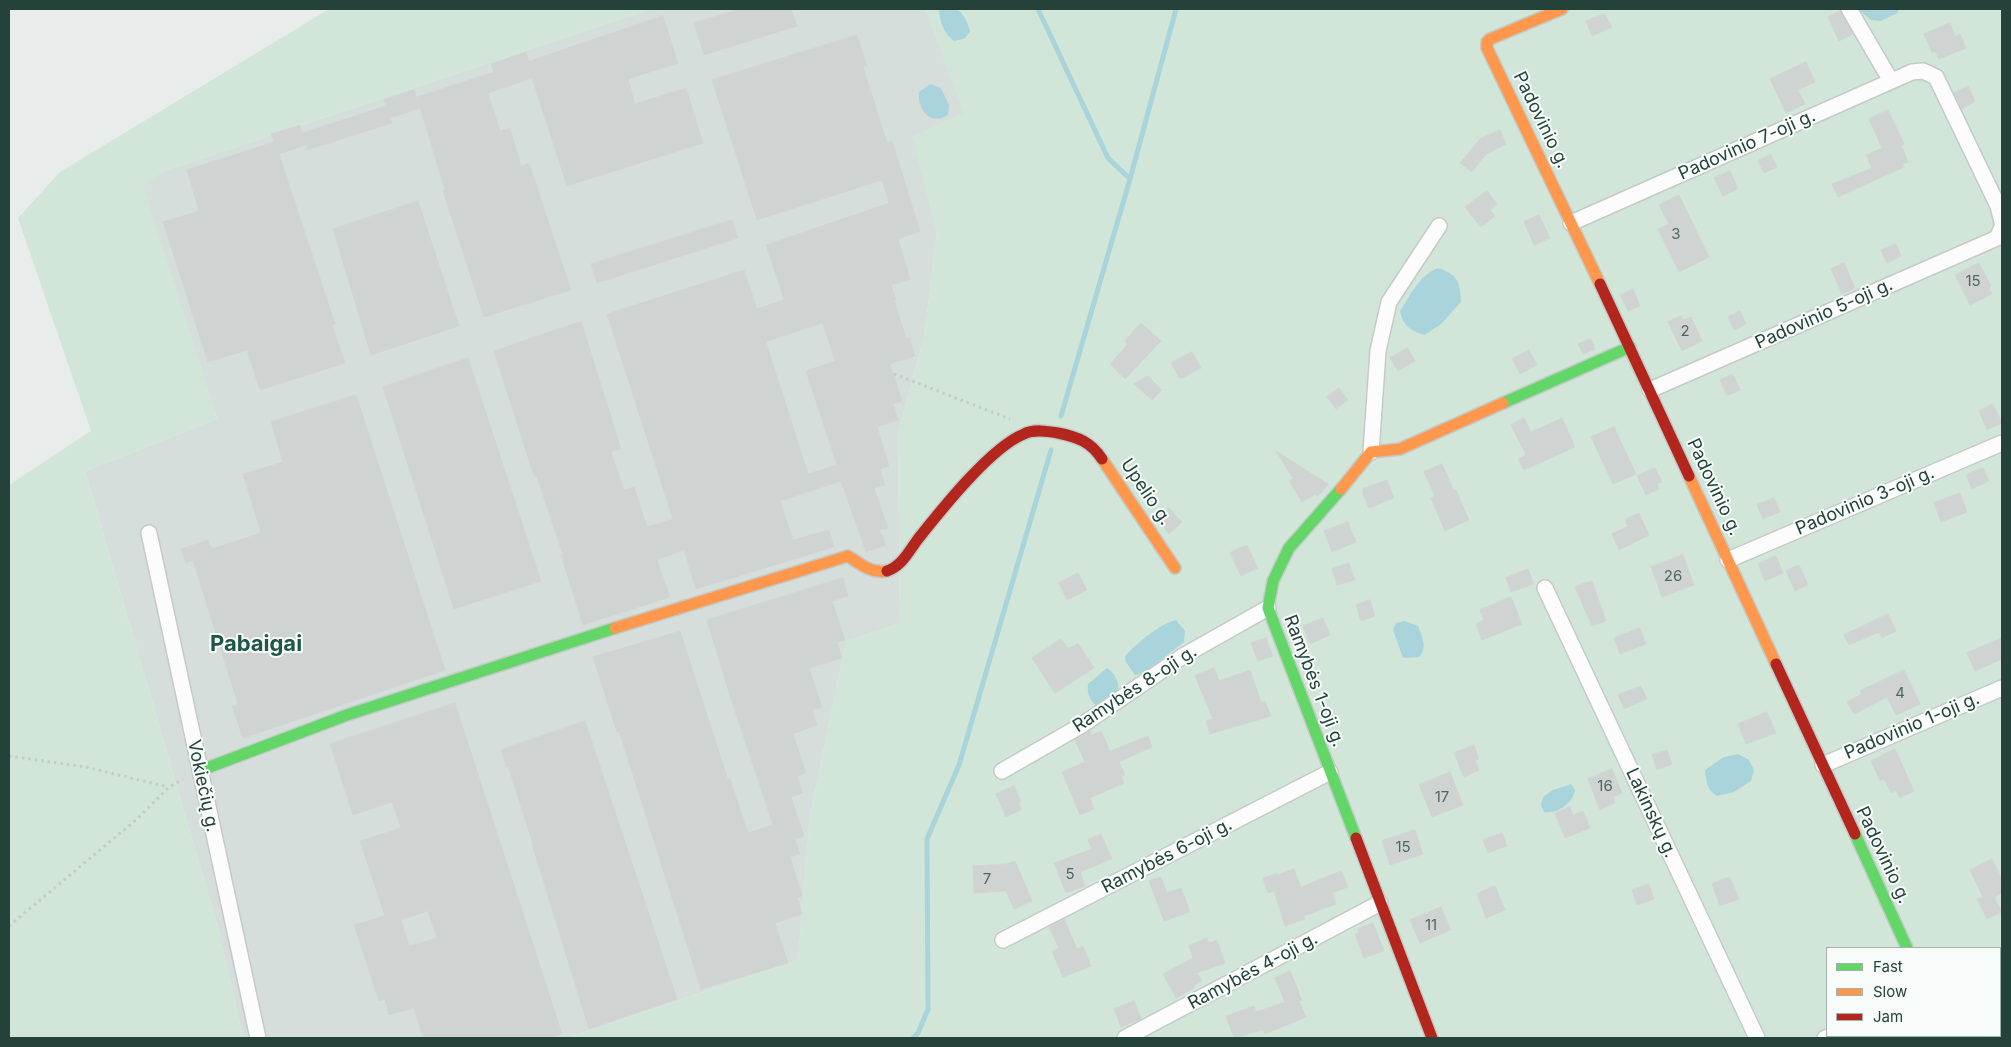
<!DOCTYPE html>
<meta charset="utf-8">
<style>
body{margin:0}
#map{position:relative;width:2011px;height:1047px;overflow:hidden;background:#e8edeb;font-family:Inter,sans-serif}
canvas{display:block}
.frame{position:absolute;inset:0;border:10px solid #24423a;pointer-events:none}
.legend{position:absolute;left:1826px;top:947px;width:175px;height:90px;box-sizing:border-box;background:#f7fbf9;border:1px solid #a3b1ad;margin:0;padding:6px 9px;list-style:none;font-size:15px;color:#24423a}
.legend li{display:flex;align-items:center;gap:10px;height:25px}
.legend b{width:25px;border:1px solid #a3b1ad}
</style>
<div id="map">
<canvas width="2011" height="1047"></canvas>
<div class="frame"></div>
<ul class="legend">
<li><b style="height:6px;background:#63d668"></b>Fast</li>
<li><b style="height:6px;background:#ff974d"></b>Slow</li>
<li><b style="height:6px;background:#b3261e"></b>Jam</li>
</ul>
</div>
<script>
const g = document.querySelector('canvas').getContext('2d');
g.lineJoin = 'round';
function paint(path, color) { g.fillStyle = color; g.fill(path, 'evenodd'); }
function trace(path, color, width, dash) { g.strokeStyle = color; g.lineWidth = width; g.lineCap = dash ? 'butt' : 'round'; g.setLineDash(dash || []); g.stroke(path); }
function write(font, color, halo, rows, align = 'center') {
  g.font = font + ' Inter,sans-serif'; g.lineWidth = 4; g.setLineDash([]); g.textBaseline = 'middle'; g.strokeStyle = halo; g.fillStyle = color; for (const [text, x, y, turn = 0] of rows) {
    g.save(); g.translate(x, y); g.rotate((+turn || 0) * Math.PI / 180); g.textAlign = isNaN(turn) ? turn : align; if (halo) g.strokeText(text, 0, 0); g.fillText(text, 0, 0); g.restore();
  }
}
paint(new Path2D(`
 M651,9h275l38,104 -51,24 24,95 -13,106 -26,94 2,191 -54,18 -36,175 -12,144 -231,78h-324l-25,-110 -133,-457 132,-52 -75,-234 21,-14z`), '#d6dedb');
paint(new Path2D(`
 M329,9h322l-488,162 -20,14 74,234 -132,52 133,457 25,110h-234v-553l82,-54 -73,-213 42,-46z
 M926,9h13c0,12 5,25 15,32l6,-29 -5,-3h1047v1029h-1435l231,-78 12,-144 36,-175 54,-18 -2,-191 26,-94 13,-106 -25,-95 51,-24zM1827,948h173v88h-173z`), '#d1e6d8');
paint(new Path2D(`
 M939,9c4,0 12,-2 16,0 8,2 14,16 15,23l-6,7 -10,2c-10,-7 -15,-20 -15,-32z
 M1858,9h41l-2,4 -16,8 -10,-1z
 M930,84l11,4 8,17 -1,10c-17,11 -31,-5 -29,-23z
 M1438,268c20,7 22,13 23,34l-21,23 -16,10c-14,-5 -21,-9 -24,-24 11,-16 19,-36 38,-43z
 M1176,620l9,11 -1,11 -39,30 -10,3 -9,-13 -1,-6c11,-12 36,-33 51,-36z
 M1405,621l13,5c4,11 10,21 1,31l-16,1 -10,-28 3,-7z
 M1107,668c8,6 13,14 11,23l-21,15c-8,-6 -10,-13 -9,-22z
 M1738,754l11,6 5,10 -3,11 -17,11 -17,4c-10,-6 -11,-15 -12,-26l19,-13z
 M1571,784l4,6c-2,13 -17,24 -31,22l-3,-7 2,-8 10,-7z`), '#a9d4db');
trace(new Path2D(`
 M1038,9l70,149 22,21
 M1061,416l69,-237 46,-170
 M913,1038l5,-5 10,-24 -1,-170 32,-74 92,-315`), '#a9d4db', 5);
const building = new Path2D(`
 M741,9h50l6,17 -93,29 -10,-32z
 M1840,11l13,23 -14,7 -11,-24z
 M1605,14l7,13 -20,9 -6,-15z
 M663,16l15,47 -50,16 7,25 51,-16 17,55 -136,43 -35,-108 -44,15 12,38 10,-3 11,38 8,-3 42,127 -87,27 -41,-126 2,-1 -28,-93 77,-25 -3,-8 35,-12 3,9z
 M1950,23l5,13 5,-2 6,14 -27,11 -4,-8 -3,2 -8,-19z
 M857,35l10,31 -4,1 24,76 5,-2 28,90 -22,8 12,40 -19,6 5,15h-2l12,38 3,-1 6,19 -25,8 12,37 -9,3 5,16 -21,7 12,39 -9,3 5,16 -11,3 14,40 -8,2 6,15 -20,7 -25,-71 -61,20 13,39 36,-10 5,17 -138,42 -12,-39 -27,10 13,37 -87,28 -22,-70h2l-26,-78 -3,-1 -40,-125 87,-30 40,128 -10,3 13,38 10,-3 13,40 26,-8 -66,-205 137,-44 13,39 26,-9 1,-1 -18,-54 123,-42 -7,-23 -125,40 -45,-140zM823,323l12,38 -29,10 31,94 -29,9 -42,-132z
 M1806,62l9,20 -17,8 7,14 -19,9 -16,-34z
 M1968,86l7,15 -13,8 -8,-16z
 M414,90l6,18 -30,10 2,5 -85,27 -1,-5 -27,9 56,170 -3,1 13,38 -85,27 -13,-40 -39,12 -45,-140 36,-11 -12,-41 87,-28 -3,-8 29,-9 2,8 84,-27 -2,-6z
 M1888,110l16,34 -3,1 7,17 -6,2 2,3 -66,30 -6,-13 40,-16 -6,-13 16,-7 -13,-29z
 M1500,130l6,14 -20,10 -14,18 -12,-9 20,-24z
 M1771,155l6,12 -13,6 -6,-12z
 M1730,171l8,18 -15,7 -9,-18z
 M1487,191l10,13 -7,6 5,6 -14,11 -16,-20z
 M1679,195l30,62 -30,15 -21,-43 11,-5 -10,-19z
 M418,201l41,125 -88,29 -38,-126z
 M1539,215l11,23 -16,7 -10,-23z
 M732,220l6,18 -141,45 -6,-19z
 M1896,244l5,12 -14,7 -6,-13z
 M1844,263l11,25 -13,6 -11,-25z
 M1979,263l12,23 -2,2 3,6 -22,11 -15,-30z
 M1633,289l7,17 -12,5 -8,-16z
 M1740,311l6,13 -12,6 -6,-13z
 M1681,316l2,4 8,-3 11,24 -20,10 -14,-29z
 M1141,323l20,18 -36,38 -15,-15 18,-20 -3,-3z
 M1591,339l4,10 -12,5 -5,-10z
 M1408,348l7,13 -17,10 -8,-13z
 M1529,350l8,15 -17,9 -8,-15z
 M1192,352l9,16 -21,11 -9,-16z
 M468,358l73,223 -87,28 -71,-222z
 M1733,374l7,16 -13,6 -7,-16z
 M1148,376l14,14 -10,10 -18,-16z
 M1339,388l9,12 -12,9 -9,-12z
 M356,395l89,275 -202,68 -11,-32 6,-2 -45,-144 -7,3 -5,-14 27,-9 3,9 50,-16 -18,-59 40,-12 -12,-40z
 M1993,404l9,19 -15,7 -8,-19z
 M1524,418l7,14 31,-14 13,29 -51,23 -6,-11 8,-4 -15,-30z
 M1614,427l22,47 -23,10 -22,-47z
 M1276,451l49,31 4,2 -9,10 -3,2 -1,-2 -14,8 -13,-21 4,-2z
 M1442,464l12,27 2,-1 13,30 -24,11 -14,-33 4,-2 -11,-24z
 M1655,468l7,14 -5,2 2,5 -13,6 -9,-19z
 M1983,468l6,13 -17,8 -6,-14z
 M1387,480l7,18 -25,10 -6,-14v-5z
 M1960,493l7,19 -26,10 -7,-19z
 M1774,498l6,14 -17,7 -6,-14z
 M1169,508l13,14 -13,12 -11,-15z
 M1639,513l10,22 -30,15 -7,-16 16,-8 -3,-6z
 M1348,522l8,20 -24,10 -8,-21z
 M1247,545l11,23 -17,8 -11,-23z
 M1683,555l11,30 -32,12 -11,-30z
 M1776,556l7,17 -18,8 -7,-17z
 M1349,563l6,17 -18,5 -5,-16z
 M1799,565l9,20 -13,6 -9,-20z
 M1528,569l6,15 -23,8 -5,-14z
 M1078,573l9,17 -20,10 -8,-17z
 M843,578l5,18 -16,5 13,39 -8,2 5,16 -33,10 13,39 -10,3 5,15 -24,9 13,39 -9,3 6,17 -12,4 13,39 -9,3 5,15 -10,3 12,39 -5,2 5,16 -27,9 13,40 -87,26 -82,-258 -2,1 -24,-75 87,-26 48,149 2,-1 18,54 25,-8 -42,-126 -24,-79z
 M1592,581l14,40 -14,5 -17,-39z
 M1511,597l11,27 -40,16 -6,-16 8,-4 -4,-10z
 M1370,600l5,16 -14,5 -5,-16z
 M1888,614l8,17 -14,7 -3,-6 -30,13 -5,-10z
 M1323,618l7,17 -20,9 -7,-18z
 M1640,628l6,16 -26,10 -6,-16z
 M1266,638l7,18 -15,5 -7,-18z
 M2002,638v21l-27,12 -8,-18z
 M1061,639l7,10 10,-6 16,25 -39,25 -23,-35z
 M1214,668l5,13 31,-11 11,32 4,-1 6,15 -61,18 -4,-13 7,-2 -18,-43z
 M1904,670l16,34 -24,11 -9,-18 -33,17 -7,-12 15,-8 -2,-3z
 M1641,686l6,13 -23,10 -6,-14z
 M455,703l107,331 -12,4h-127l-9,-30 -25,7 -4,-16 -6,2 -25,-76 31,-9 -25,-75 41,-13 -9,-26 -39,13 -23,-71zM428,911l9,27 -28,8 -8,-26z
 M1767,712l9,21 -30,11 -8,-20z
 M585,721l92,278 -88,30 -57,-185h1l-25,-78 -1,1 -6,-17z
 M1090,731l2,4 9,-4 9,20 38,-15 4,11 -33,15 6,13 -4,1 3,7 -34,15 4,11 -14,6 -18,-43 23,-10 -10,-22z
 M1474,745l5,14 -4,1 4,10 -15,7 -10,-24z
 M1895,749l19,42 -14,7 -4,-8 -5,3 -7,-14 -4,2 -9,-20z
 M1667,750l5,14 -15,6 -5,-15z
 M1612,769l10,24 -9,4 2,6 -15,7 -12,-31z
 M1450,772l13,33 -31,12 -13,-32z
 M1014,786l7,16 -2,1 2,7 -15,7 -10,-23z
 M1570,807l3,8 10,-4 7,17 -25,10 -10,-25z
 M1415,830l8,24 -33,11 -8,-24z
 M1502,833l5,13 -19,7 -5,-13z
 M1101,834l11,25 -32,13 5,14 -19,7 -12,-30 38,-14 -4,-9z
 M1992,859l10,20v14l-8,4 8,15 -15,7 -10,-20 6,-2 -13,-27z
 M1015,861l17,40 -18,8 -8,-18 -32,2 -1,-27 34,-2z
 M1294,869l7,18 40,-16 7,16 -16,6 4,11 -32,12 1,3 -20,7 -11,-35 -6,2 -5,-15 14,-5v2z
 M1161,877l6,16 14,-5 9,24 -26,9 -15,-40z
 M1730,877l9,22 -19,7 -8,-22z
 M1649,884l5,15 -17,6 -5,-15z
 M1495,886l10,24 -19,8 -9,-24z
 M1441,907l10,23 -31,13 -10,-23z
 M1064,919l13,30 6,-3 8,20 -28,11 -11,-26 7,-3 -10,-21z
 M1373,923l11,28 -20,7 -9,-24 4,-1 -1,-4z
 M1207,938l2,5 8,-3 8,23 -28,10 5,8 -9,5 1,2 -18,10 -13,-24 30,-16 -4,-12z
 M1290,971l9,21h-1l4,8 -3,1 7,16 -41,17 -2,-4 -29,8 -8,-22 28,-10 2,6 29,-10 -10,-24z
 M1134,1001l7,18 -20,8 -7,-18z`);
paint(building, '#cfd4d2');
trace(building, '#d1d6d4', 1);
const street = new Path2D(`
 M1849,9l42,72
 M1571,223l341,-151 11,-1 13,6 62,129 4,16
 M1650,390l347,-152 5,-11
 M1371,452l7,-101 11,-49 50,-76
 M149,533l109,505
 M1728,560l274,-117
 M1545,588l212,450
 M1823,765l179,-77
 M1002,771l80,-46 101,-69 85,-48
 M1003,940l327,-168
 M2000,964l2,-1
 M1125,1038l255,-135
 M1825,1038l6,-2`);
const fast = new Path2D(`
 M1503,403l127,-56
 M1341,489l-52,59 -16,33 -5,27 88,230
 M199,771l148,-56 268,-87
 M1855,834l52,114`);
const slow = new Path2D(`
 M1562,9l-72,30 -3,3v6l113,236
 M1102,459l73,109
 M1689,476l87,188
 M1341,489l30,-37 29,-3 103,-46
 M615,628l233,-72c12,8 24,18 39,15`);
const jam = new Path2D(`
 M1600,284l89,192
 M887,571c15,-5 22,-20 31,-32 23,-29 73,-92 106,-105 10,-5 23,-3 34,-1 20,4 33,9 44,26
 M1776,664l79,170
 M1356,838l76,200`);
trace(street, '#c5cac8', 18);
trace(fast, '#c3cbc8', 14);
trace(slow, '#c3cbc8', 14);
trace(jam, '#c3cbc8', 14);
trace(new Path2D(`
 M894,374l116,45
 M9,756l77,11 82,20
 M9,926l128,-107 32,-32 14,-8`), '#c3ccca', 3, [2.5, 4]);
trace(street, '#fcfcfc', 15);
trace(fast, '#63d668', 11);
trace(slow, '#ff974d', 11);
trace(jam, '#b3261e', 11);
write('15px', '#506761', null, [
 ["3",1676,234],
 ["15",1973,281],
 ["2",1685,331],
 ["26",1673,576],
 ["4",1900,693],
 ["16",1605,786],
 ["17",1442,797],
 ["15",1403,847],
 ["5",1070,874],
 ["7",987,879],
 ["11",1431,925]
]);
write('18px', '#24423a', '#f7fbf9', [
 ["Padovinio g.",1541,120,64],
 ["Padovinio 7-oji g.",1747,145,-24],
 ["Padovinio 5-oji g.",1824,314,-24],
 ["Padovinio g.",1714,487,65],
 ["Upelio g.",1146,492,56],
 ["Padovinio 3-oji g.",1865,501,-23],
 ["Ramybės 1-oji g.",1314,681,69],
 ["Ramybės 8-oji g.",1135,689,-33],
 ["Padovinio 1-oji g.",1912,726,-23],
 ["Vokiečių g.",203,786,78],
 ["Lakinskų g.",1651,813,65],
 ["Padovinio g.",1883,855,65],
 ["Ramybės 6-oji g.",1167,856,-27],
 ["Ramybės 4-oji g.",1253,971,-28]
]);
write('bold 22px', '#1f5548', '#f7fbf9', [
 ["Pabaigai",256,644]
]);
</script>
